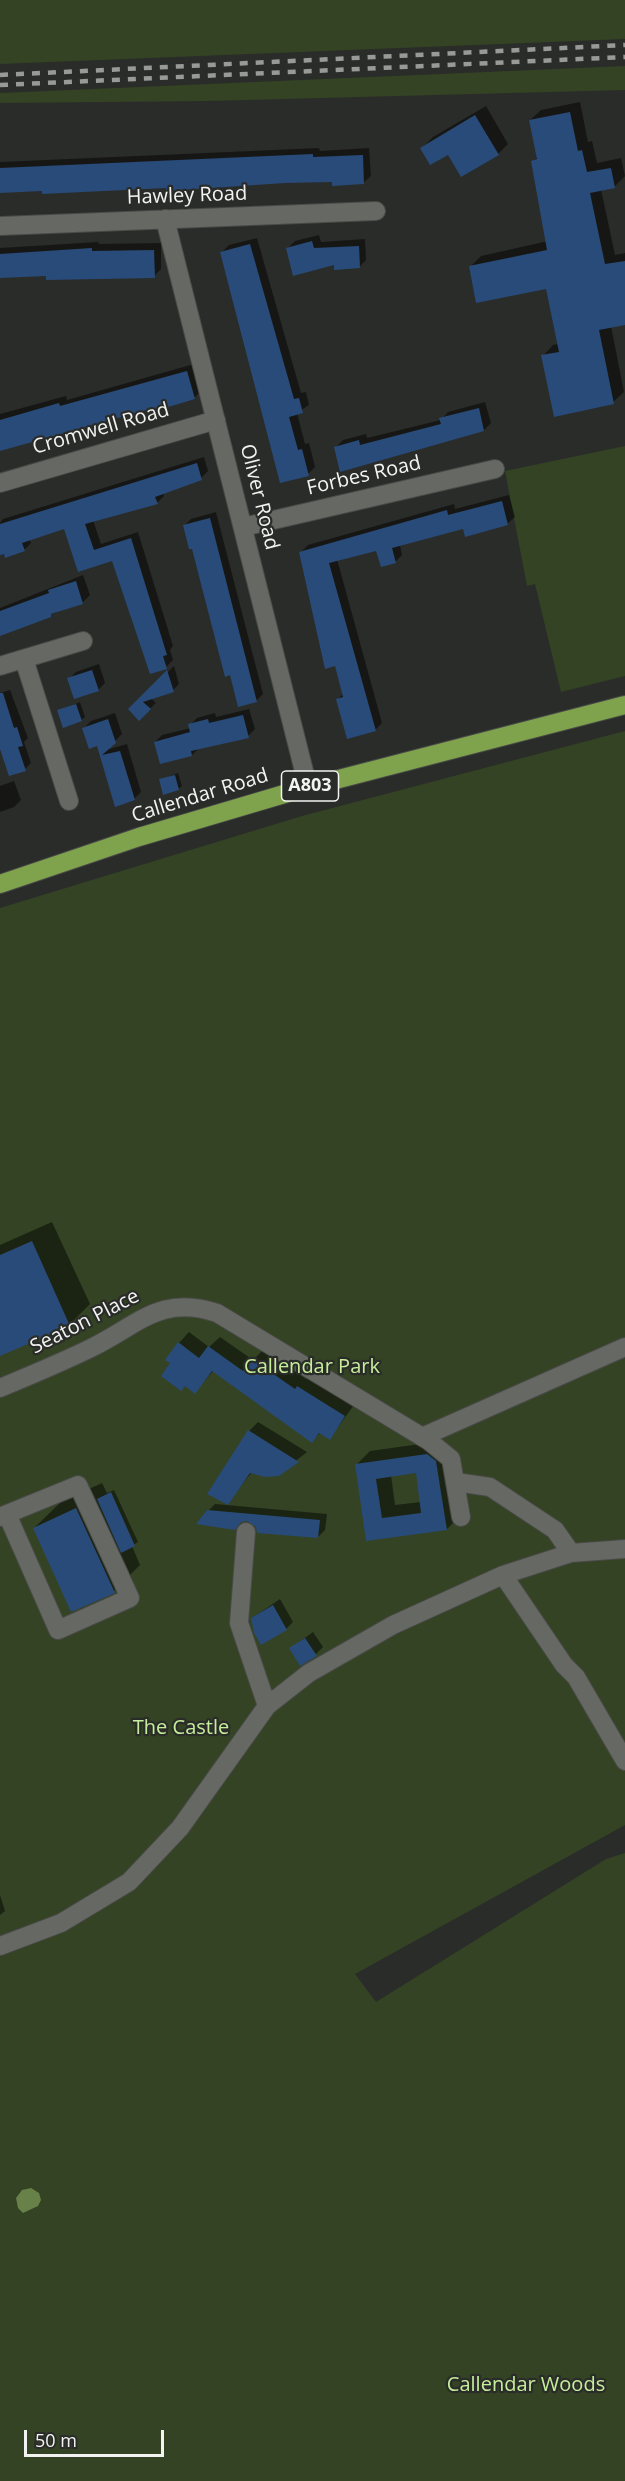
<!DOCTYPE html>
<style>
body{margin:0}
#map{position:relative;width:625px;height:2481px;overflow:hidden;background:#2a2c29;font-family:"Open Sans",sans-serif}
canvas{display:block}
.scale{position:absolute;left:24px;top:2430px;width:140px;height:27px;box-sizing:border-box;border:3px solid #f3f4f2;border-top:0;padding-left:8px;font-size:18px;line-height:21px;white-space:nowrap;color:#f3f4f2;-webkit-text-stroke:4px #2a2c29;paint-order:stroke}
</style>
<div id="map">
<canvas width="625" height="2481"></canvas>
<div class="scale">50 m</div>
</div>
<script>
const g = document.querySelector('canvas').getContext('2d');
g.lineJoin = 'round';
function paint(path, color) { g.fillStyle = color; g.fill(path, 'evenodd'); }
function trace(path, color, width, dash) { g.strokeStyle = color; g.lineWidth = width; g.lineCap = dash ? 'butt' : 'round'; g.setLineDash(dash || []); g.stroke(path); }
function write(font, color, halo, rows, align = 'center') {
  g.font = font + ' "Open Sans",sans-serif'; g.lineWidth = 4.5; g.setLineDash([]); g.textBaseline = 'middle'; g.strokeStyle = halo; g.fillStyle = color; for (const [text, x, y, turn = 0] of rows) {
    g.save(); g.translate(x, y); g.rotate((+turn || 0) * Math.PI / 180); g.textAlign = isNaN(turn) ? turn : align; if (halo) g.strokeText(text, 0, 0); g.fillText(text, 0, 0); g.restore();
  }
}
paint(new Path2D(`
 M0,0h625v39l-625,25z
 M625,66v24l-417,11 -208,2v-10z
 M625,446v230l-64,16 -26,-108 -8,2 -22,-115z
 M625,731v1094l-270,149 21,28 230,-143 19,-6v628h-625v-1573l302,-92z`), '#344323');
paint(new Path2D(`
 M31,2188l8,5 2,7 -3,6 -15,7 -5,-5 -2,-10 6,-8z`), '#678148');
paint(new Path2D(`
 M580,102l8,40 4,-1 5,22 24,-5 4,18 -10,10 -14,3 14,66 10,-2v70l-14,3 13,66 -11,10 -70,-46 10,-11 6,-1 -11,-57 -78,-20 11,-11 67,-15 -15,-80 5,-4 -8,-37 11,-10z
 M486,106l22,38 -10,10 -50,-1 -26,-5 11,-11z
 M319,148l1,3 49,-3 2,28 -8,7 -30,-2 -333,11v-30z
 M319,235l2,7 44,-3 1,21 -7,7 -24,-3 -47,-16 7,-7z
 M257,238l44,155 5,-1 3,13 -12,8 8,31 4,-1 6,24 -7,7 -27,7 -59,-229 7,-7z
 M98,242l1,2 62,-1v26l-7,7 -107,-1 -47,2v-29z
 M194,364l8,26 -8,8 -194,52v-36l66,-18 1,4z
 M485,402l6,21 -7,7 -143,40 -5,-23 7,-7 23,-6 1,4 74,-18 7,-8z
 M204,457l4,14 -7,7 -38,15 1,3 -7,7 -64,17 8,24 37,-12 35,114 -3,4 3,10 -7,7 -53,-108 -34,11 -14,-43 -36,12 2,4 -7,7 -24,4v-31l3,-4z
 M509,495l6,22 -8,7 -43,4 -64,17 2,10 -7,7 -18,-13 -40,10 45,164 -7,7 -37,-31 5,-5 -7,-30 -35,-112 7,-7 146,-41 1,5z
 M216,512l47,182 -7,7 -72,-175 7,-7z
 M83,575l7,20 -7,7 -83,32v-26z
 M99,664l6,19 -7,7 -29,-11 7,-7z
 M174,666l5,18 -6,6 -22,8 5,5 -17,16 -7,-12z
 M10,690l18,48 -4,4 7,21 -6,6 -25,-22v-54z
 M80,702l5,15 -4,3 -22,-9z
 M249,709l6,20 -7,7 -49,12 -7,7 -37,-13 7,-7 29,-7 -1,-3 7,-7 18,-5 1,4z
 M115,713l7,21 -16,16 21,-6 14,48 -7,7 -18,6 -18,-61 -14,-16 7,-7z
 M178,773l4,13 -4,3 -17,-9z
 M14,781l7,19 -7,7 -14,5v-26z
 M52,1222l38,82 -21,21 -69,30v-110z
 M189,1332l20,15 11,-10 33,23 11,-11 42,30 2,-3 46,29 -24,33 -9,-6 -9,9 -98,-71 -19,22 -23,-29 7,-20z
 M258,1422l49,30 -28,22 -27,-2 -25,31 22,-72z
 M442,1441l19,74 -14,14 -80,10 -10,-75 13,-13zM417,1472l4,30 -26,3 -4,-30z
 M102,1483l5,10 7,-3 24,52 -6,4 8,19 -26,26 -80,-63 27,-26z
 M215,1504l112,10 -2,16 -7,7 -61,-11 -9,-7 -40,-8z
 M280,1599l13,23 -7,7 -34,-11z
 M313,1632l10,15 -7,7 -25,-6z
 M0,1895l5,16 -5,4z`), '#0007');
paint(new Path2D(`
 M570,112l8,39 4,-1 5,22 24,-4 4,20 -25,5 15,71 20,-3v64l-26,5 15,74 -60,13 -13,-62 18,-3 -13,-63 -70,14 -7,-37 78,-16 -16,-89 6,-2 -8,-39z
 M475,115l24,40 -38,22 -13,-22 -18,10 -10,-17z
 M313,154v3l50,-2 1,29 -32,2v-4l-47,1 -119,8v-3l-124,6v-3l-42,2v-25z
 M312,241l2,7 45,-2 1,22 -26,2v-5l-41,11 -7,-28z
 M250,244l44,155 5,-1 4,15 -14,4 9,33 4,-1 7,27 -29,7 -60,-231z
 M92,248v3l62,-1 1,28 -109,2v-4l-46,2v-24z
 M187,371l8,28 -47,14 -1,-3 -147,41v-31l59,-17 1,3z
 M479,408l5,23 -144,41 -6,-25 25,-7 1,5 81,-21 -2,-6z
 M197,463l5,17 -47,17 3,7 -73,20 9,26 37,-12 36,117 -4,1 4,13 -17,5 -38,-113 -34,11 -14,-43 -42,14 3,8 -20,7 -1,-4 -4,1v-31z
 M502,501l6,24 -43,12 -2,-8 -71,19 4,15 -15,4 -5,-16 -47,12 47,168 -29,8 -11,-40 7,-2 -8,-31 -10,3 -26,-117 148,-42 1,5z
 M210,518l47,184 -19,5 -8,-32 -5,2 -33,-128h-3l-6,-24z
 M76,581l7,23 -32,10v3l-51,19v-25l49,-18 -1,-3z
 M92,670l7,21 -25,8 -7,-21z
 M167,670l7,22 -31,10 8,7 -12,12 -11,-12z
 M0,693h3l11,35 3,-1 6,19 -5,1 8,24 -17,5 -9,-27z
 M76,704l6,17 -19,7 -6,-18z
 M243,715l6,23 -58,13 1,5 -32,8 -6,-22 36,-10 -2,-8 20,-5 1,4z
 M108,719l8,24 -14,12 18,-4 15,49 -20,7 -18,-61 -8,3 -7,-21z
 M175,775l4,15 -16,5 -4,-16z
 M32,1241l38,85 -70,30v-101z
 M178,1342l21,16 9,-12 35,25 9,-12 43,30 2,-3 48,30 -15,24 -11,-7 -7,10 -100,-72 -17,23 -10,-8 -4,5 -20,-15 9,-13 -5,-3z
 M248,1430l51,32 -20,14 -14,1 -15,-4 -22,32 -21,-11z
 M427,1454l9,7 11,69 -81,11 -11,-77zM416,1473l5,40 -39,5 -6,-39z
 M111,1492l24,54 -14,7 -24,-54z
 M76,1508l39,85 -44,19 -38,-84z
 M207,1510l113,10 -2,18 -61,-5 -1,-6 -9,-6 -6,1 -6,8 -39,-6z
 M273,1605l14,25 -26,15 -7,-12 -3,-15z
 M305,1638l12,18 -17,10 -11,-18z`), '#294b79');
const street = new Path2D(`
 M165,219l143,568
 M0,226l376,-15
 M0,483l216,-63
 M243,527l252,-58
 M24,659l45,142
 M0,666l83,-25
 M0,1388c31,-13 63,-26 93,-41 45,-22 68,-53 124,-34l212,128 22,18 10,58
 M422,1437l203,-90
 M456,1482l34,5 65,43 16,23
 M0,1517l7,-3 71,-29 52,113 -72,32 -51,-116
 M246,1532l-7,91 28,83
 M503,1575l61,90 12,12 49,84
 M0,1946l61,-23 68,-41 51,-54 87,-122 42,-33 84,-48 110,-50 68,-22 54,-4`);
const primary = new Path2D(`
 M0,884l139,-47 169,-50 317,-82`);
trace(street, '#494a47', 20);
trace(primary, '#494a47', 20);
trace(street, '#666864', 18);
trace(primary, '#7fa34d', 18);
trace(new Path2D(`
 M0,75l625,-30
 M0,85l625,-28`), '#999a98', 4.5, [8, 8]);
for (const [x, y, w] of [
 [310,786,57]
]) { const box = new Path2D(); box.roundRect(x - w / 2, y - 15, w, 30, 4.5); g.fillStyle = '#2a2c29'; g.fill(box); trace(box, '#f3f4f2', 1.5); }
write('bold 18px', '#f3f4f2', null, [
 ["A803",310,786]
]);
write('20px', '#f3f4f2', '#2a2c29', [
 ["Hawley Road",187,196,-2],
 ["Cromwell Road",101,429,-16],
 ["Forbes Road",364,476,-13],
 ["Oliver Road",259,497,76],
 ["Callendar Road",200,796,-17],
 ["Seaton Place",85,1322,-27]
]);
write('20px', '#c6ed9a', '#2a2c29', [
 ["Callendar Park",312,1367],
 ["The Castle",181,1728],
 ["Callendar Woods",526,2385]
]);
</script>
